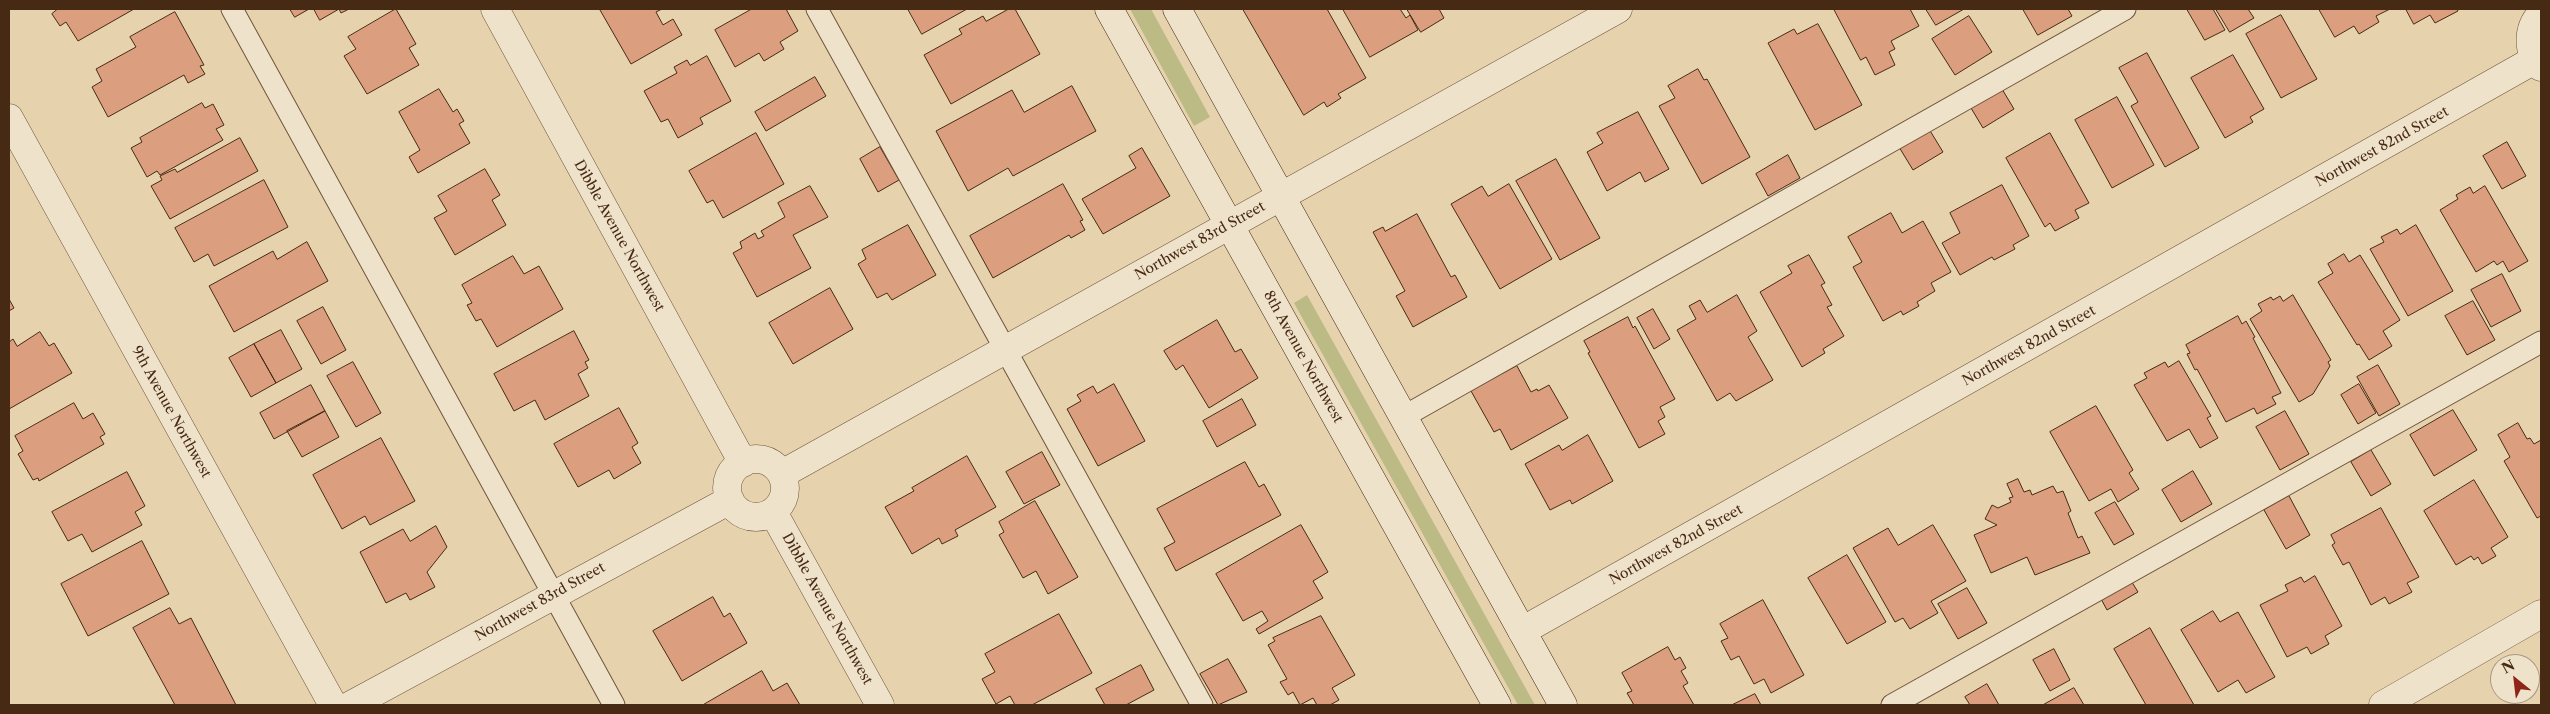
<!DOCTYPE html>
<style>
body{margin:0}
#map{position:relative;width:2550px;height:714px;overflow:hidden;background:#e6d3ae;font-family:"Libre Caslon Text",serif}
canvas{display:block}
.frame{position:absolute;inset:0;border:10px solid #472a13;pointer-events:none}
.north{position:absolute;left:2490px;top:654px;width:50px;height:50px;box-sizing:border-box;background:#efe2ca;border:1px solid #ac9881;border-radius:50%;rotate:331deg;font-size:14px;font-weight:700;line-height:20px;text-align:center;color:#472a13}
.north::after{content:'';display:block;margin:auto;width:18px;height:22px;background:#8f2418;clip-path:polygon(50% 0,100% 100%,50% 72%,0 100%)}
</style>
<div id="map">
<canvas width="2550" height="714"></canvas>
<div class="frame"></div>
<div class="north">N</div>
</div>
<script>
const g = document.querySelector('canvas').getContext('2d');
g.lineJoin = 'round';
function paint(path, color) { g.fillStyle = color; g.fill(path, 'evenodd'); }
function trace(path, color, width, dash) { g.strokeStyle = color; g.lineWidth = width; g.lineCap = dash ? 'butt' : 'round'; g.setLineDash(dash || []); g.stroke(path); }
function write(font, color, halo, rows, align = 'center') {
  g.font = font + ' "Libre Caslon Text",serif'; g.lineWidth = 4; g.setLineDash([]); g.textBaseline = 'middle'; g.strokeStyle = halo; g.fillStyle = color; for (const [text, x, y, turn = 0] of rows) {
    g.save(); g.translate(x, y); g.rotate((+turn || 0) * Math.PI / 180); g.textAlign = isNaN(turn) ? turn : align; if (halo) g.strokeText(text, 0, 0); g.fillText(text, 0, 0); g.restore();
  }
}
paint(new Path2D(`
 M1130,9h21l59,108 -16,9z
 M1307,295l228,410h-17l-224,-402z`), '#bcba85');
const building = new Path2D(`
 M58,9h76l-56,32 -12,-19 -6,4 -8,-12z
 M290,9h19l-14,8z
 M314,9h35l-8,4 -2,-4 -19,11z
 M396,9l20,35 -7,4 10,17 -52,29 -23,-38 12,-7 -8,-12z
 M602,9h60l-6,3 7,13 10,-6 9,16 -51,29 -31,-54z
 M752,9h34l12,22 -18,11 4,7 -20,12 -5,-8 -24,14 -20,-37z
 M908,9h59l-45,25z
 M1009,9h6l25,45 -89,50 -27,-49 38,-21 -3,-5 24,-13 3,5z
 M1243,9h84l39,69 -28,16 3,4 -14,9 -3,-5 -20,13z
 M1343,9h57l6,9 4,-3 8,15 -48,27z
 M1407,9h32l5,9 -23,14z
 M1834,9h76l9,17 -28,15 4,8 -6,3 6,13 -20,10 -9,-18 -5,3z
 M1926,9h38l-28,16z
 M2023,9h45l4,7 -34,19z
 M2187,9h26l12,21 -20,10z
 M2216,9h32l6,9 -24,14z
 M2319,9h71l-14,7 3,6 -20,12 -5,-8 -19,11z
 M2406,9h51l1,2 -23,12 -5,-8 -16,9z
 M175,12l29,53 -4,1 5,8 -17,9 -4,-8 -76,42 -16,-30 10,-6 -6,-12 40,-22 -6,-10z
 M2281,15l36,64 -36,19 -35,-64z
 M1969,16l23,36 -37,23 -23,-36z
 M1818,24l44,81 -47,25 -47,-87 26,-14 3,5z
 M2147,53l52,95 -34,19 -34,-61 7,-4 -19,-34z
 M2233,55l31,54 -14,8 3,5 -28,16 -34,-60z
 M707,56l24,45 -31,17 3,6 -25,14 -10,-19 -7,3 -17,-31 33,-18 -3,-6 13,-7 3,5z
 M1698,69l6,11 3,-1 43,78 -48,27 -43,-78 16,-8 -7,-12z
 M815,77l11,19 -60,35 -11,-19z
 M1072,86l24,45 -83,45 -5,-8 -40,23 -32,-60 76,-41 12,22z
 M439,89l14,23 4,-3 7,12 -5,3 11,19 -52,30 -9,-16 11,-7 -21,-38z
 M2002,89l12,20 -31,19 -12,-20z
 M2117,97l37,68 -42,23 -37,-68z
 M202,103l3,5 8,-4 11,21 -8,4 7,11 -63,35 -3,-4 -10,6 -16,-29 11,-6 -2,-4z
 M1638,112l31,57 -24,13 -5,-10 -33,19 -20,-39 16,-9 -6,-10z
 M1929,129l14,23 -30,18 -14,-23z
 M756,133l28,51 -61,34 -10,-18 -6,3 -18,-32z
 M2050,133l39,70 -14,7 4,8 -24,13 -5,-8 -5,4 -39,-69z
 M240,138l18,33 -88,48 -19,-33 11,-6 -2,-4 15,-7 2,3z
 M2507,142l19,34 -24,13 -19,-33z
 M880,147l19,33 -21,12 -18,-33z
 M1142,148l28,48 -67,38 -21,-35 54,-31 -7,-12z
 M1788,155l12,23 -32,18 -12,-22z
 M1556,159l44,79 -40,22 -44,-79z
 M485,169l15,26 -8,5 14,25 -51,30 -21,-37 13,-7 -9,-15z
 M264,180l24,47 -74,39 -6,-12 -14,8 -19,-34z
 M1063,184l20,36 -3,1 5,9 -14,8 -2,-3 -76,43 -23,-42z
 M1509,184l43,75 -52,30 -49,-85 31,-18 6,10z
 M2002,185l27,51 -16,9 2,4 -21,11 -2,-3 -32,18 -18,-32 18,-10 -10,-20z
 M810,186l18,31 -35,18 18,33 -54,29 -24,-44 9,-5 -2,-6 15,-9 3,6 6,-3 -3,-5 24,-14 -7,-14z
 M2485,186l43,75 -19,11 -6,-11 -6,4 -3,-4 -18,11 -36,-62 18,-11 -2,-4 14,-8 3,6z
 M1891,213l11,20 21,-12 28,51 -20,11 4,8 -18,11 2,4 -16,9 -2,-4 -18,10 -30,-54 9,-5 -14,-25z
 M1417,214l34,63 4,-2 12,22 -54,30 -17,-31 9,-5 -32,-59 10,-5 2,4z
 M908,225l28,50 -44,25 -5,-7 -10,5 -19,-34 8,-5 -4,-9z
 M2416,225l37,66 -45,25 -38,-67 14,-7 -3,-5 16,-8 3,5z
 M307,242l21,39 -94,51 -25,-46 64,-35 4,8z
 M2344,254l5,8 11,-7 40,65 -17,11 9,15 -23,14 -10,-16 -2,1 -39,-63 15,-9 -5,-9z
 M1809,255l16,28 -4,2 11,20 -5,2 17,29 -21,13 2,4 -23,14 -42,-75 32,-19 -4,-7z
 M513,256l11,18 15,-8 24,43 -66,38 -16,-28 -5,2 -9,-16 5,-2 -10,-18z
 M2502,274l19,37 -30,16 -20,-37z
 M830,288l23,41 -60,35 -24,-41z
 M1737,295l20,36 -9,6 25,43 -37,21 -6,-8 -13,8 -40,-71 19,-11 -7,-13 11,-6 7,12z
 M2293,295l38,65 -3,2 2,4 -17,28 -14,8 -49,-83 12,-8 -4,-7 13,-7 2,3 7,-4 3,5z
 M9,299l5,9 -5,3z
 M2473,301l22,39 -28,15 -22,-39z
 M323,307l23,43 -25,14 -24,-43z
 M1653,309l17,30 -16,10 -17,-31z
 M2238,316l4,8 4,-3 9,16 -2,1 28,55 -9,4 4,7 -19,10 -3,-6 -28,14 -29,-53 -2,1 -8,-16 3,-1 -4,-8z
 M1628,317l5,11 2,-2 40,73 -15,8 5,10 -7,4 7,13 -26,14 -51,-95 2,-1 -6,-11z
 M1217,320l18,32 6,-3 17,29 -49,30 -26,-43 -7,5 -12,-19z
 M281,330l21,39 -26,14 -22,-39z
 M574,331l15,29 -4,2 3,6 -10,6 11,22 -44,24 -10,-20 -21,11 -20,-37z
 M40,332l9,14 5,-3 18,30 -63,36v-67l4,-3 4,7z
 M254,344l22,39 -25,14 -22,-39z
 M2179,361l32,55 -4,2 11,20 -18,10 -11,-19 -22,12 -33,-56 13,-7 -3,-5 21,-11 3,5z
 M353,362l28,51 -25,14 -29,-51z
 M2378,365l22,39 -21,12 -22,-39z
 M1517,366l14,26 6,-3 1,2 11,-6 19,33 -57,32 -11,-21 -6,3 -23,-41z
 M1114,384l31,57 -47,25 -31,-57 14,-8 -4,-6 16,-9 4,7z
 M2359,384l17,29 -18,11 -17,-29z
 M311,385l14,26 -51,28 -14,-26z
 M1242,399l14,26 -39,22 -14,-26z
 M74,403l9,16 10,-6 12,21 -5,3 4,7 -65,37 -1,-3 -5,2 -15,-26 5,-3 -8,-15z
 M2096,406l37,64 -4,3 10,16 -21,13 -7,-13 -22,12 -39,-69z
 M619,408l19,35 -6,4 9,16 -27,16 -5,-9 -31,17 -24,-43z
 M2453,410l24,40 -43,26 -24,-41z
 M325,411l14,26 -37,20 -15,-26z
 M2285,411l24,43 -29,16 -24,-43z
 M2518,423l9,16 3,-1 4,6 7,-4v76l-4,2 -33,-57 6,-4 -12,-22z
 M1588,435l25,46 -41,23 -2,-4 -20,10 -25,-46 34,-19 3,5z
 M381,438l34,63 -45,24 -5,-9 -23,13 -29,-54z
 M2371,450l20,34 -20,12 -20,-34z
 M1042,452l18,33 -36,19 -18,-32z
 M967,456l29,51 -41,23 3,6 -16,8 -3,-6 -27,16 -27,-47 29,-16 -2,-3z
 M1245,462l14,25 5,-3 17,31 -105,56 -12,-23 11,-6 -18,-33z
 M2193,471l19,33 -31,18 -19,-32z
 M127,472l18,34 -10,6 7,13 -50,27 -10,-18 -14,7 -16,-29z
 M2018,479l6,13 6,-2 2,5 21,-9 4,7 6,-2 8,20 -3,2 10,25 4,-2 8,17 -55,22 -8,-18 -36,16 -17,-38 23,-10 -12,-6 7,-14 6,3 13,-6 -2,-4 4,-1 -6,-13z
 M2474,480l34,57 -17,11 5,8 -14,8 -4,-7 -4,3 -3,-4 -15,9 -32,-54z
 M2289,496l21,39 -24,14 -22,-39z
 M1035,501l43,76 -30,17 -12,-23 -13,7 -24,-43 5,-3 -5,-10z
 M2115,502l19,32 -20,11 -19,-32z
 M2381,508l38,69 -12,6 5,9 -23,12 -4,-7 -14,8 -22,-43 -6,3 -11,-20 3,-2 -4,-8z
 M1301,525l27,47 -15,9 10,17 -64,36 -3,-5 12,-8 -6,-10 -19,10 -27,-47z
 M1933,525l33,56 -35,20 7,12 -28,16 -7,-11 -8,4 -42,-74 35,-20 10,17z
 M436,526l11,21 -20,25 8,15 -25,13 -4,-7 -20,10 -26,-51 43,-23 7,12z
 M142,541l27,53 -81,42 -27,-52z
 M1847,555l39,67 -39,22 -39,-66z
 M2315,576l27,50 -17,10 4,8 -18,10 -4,-7 -20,10 -27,-52 28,-14 -3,-6 16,-8 3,5z
 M2130,579l8,13 -31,18 -7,-13z
 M1967,588l20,35 -29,16 -20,-35z
 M713,597l11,20 6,-4 17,30 -65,38 -29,-50z
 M1763,600l41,75 -33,18 -7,-14 -10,5 -15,-28 -8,4 -10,-19 7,-3 -8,-14z
 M170,608l9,16 12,-6 45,87h-61l-42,-77z
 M2213,611l7,11 18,-10 37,65 -29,16 -8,-13 -20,12 -37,-62z
 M1059,614l33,59 -60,32h-17l-5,-9 -14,8 -14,-25 13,-7 -10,-18z
 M1321,616l34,59 -23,13 7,12 -9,5h-13l-4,-7 -13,7 -7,-13 -5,3 -8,-13 7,-3 -19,-34 7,-4 -2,-3z
 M2150,628l44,77h-48l-32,-56z
 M1668,647l7,13 5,-3 6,11 -5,3 7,12 -5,3 11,19h-60l-7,-12 5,-2 -10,-18z
 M2054,649l16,31 -20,11 -17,-31z
 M1228,659l19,33 -29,13 -18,-31z
 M1141,665l13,25 -28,15h-21l-9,-16z
 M762,671l11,20 14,-8 13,22h-97z
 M1987,684l12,21h-29l-5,-8z
 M2074,688l10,17h-41z
 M1755,694l6,11h-29z`);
paint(building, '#db9e7f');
trace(building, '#472a13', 1);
const lane = new Path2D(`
 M232,9l382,696
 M817,9l385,696
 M1403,417l722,-408
 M1892,705l649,-363`);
const street = new Path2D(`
 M495,9l248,454
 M2541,14c-14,15 -14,37 0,53
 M9,118l324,587
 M727 488a29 29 0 1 1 58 0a29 29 0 1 1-58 0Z
 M782,474l836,-465
 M773,512l107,193
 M1522,631l1014,-572
 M351,705l379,-205
 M2383,705l158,-91`);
const secondary = new Path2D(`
 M1109,9l388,696
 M1177,9l386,696`);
trace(lane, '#6f543a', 23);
trace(street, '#6f543a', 29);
trace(secondary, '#472a13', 29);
trace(lane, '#efe2ca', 21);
trace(street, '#efe2ca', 28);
trace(secondary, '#efe2ca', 28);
write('14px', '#472a13', '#efe2ca', [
 ["Northwest 82nd Street",2382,147,-29],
 ["Dibble Avenue Northwest",619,236,61],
 ["Northwest 83rd Street",1200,241,-29],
 ["Northwest 82nd Street",2029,346,-29],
 ["8th Avenue Northwest",1303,357,61],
 ["9th Avenue Northwest",171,412,61],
 ["Northwest 82nd Street",1676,545,-29],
 ["Northwest 83rd Street",540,602,-29],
 ["Dibble Avenue Northwest",827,609,61]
]);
</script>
